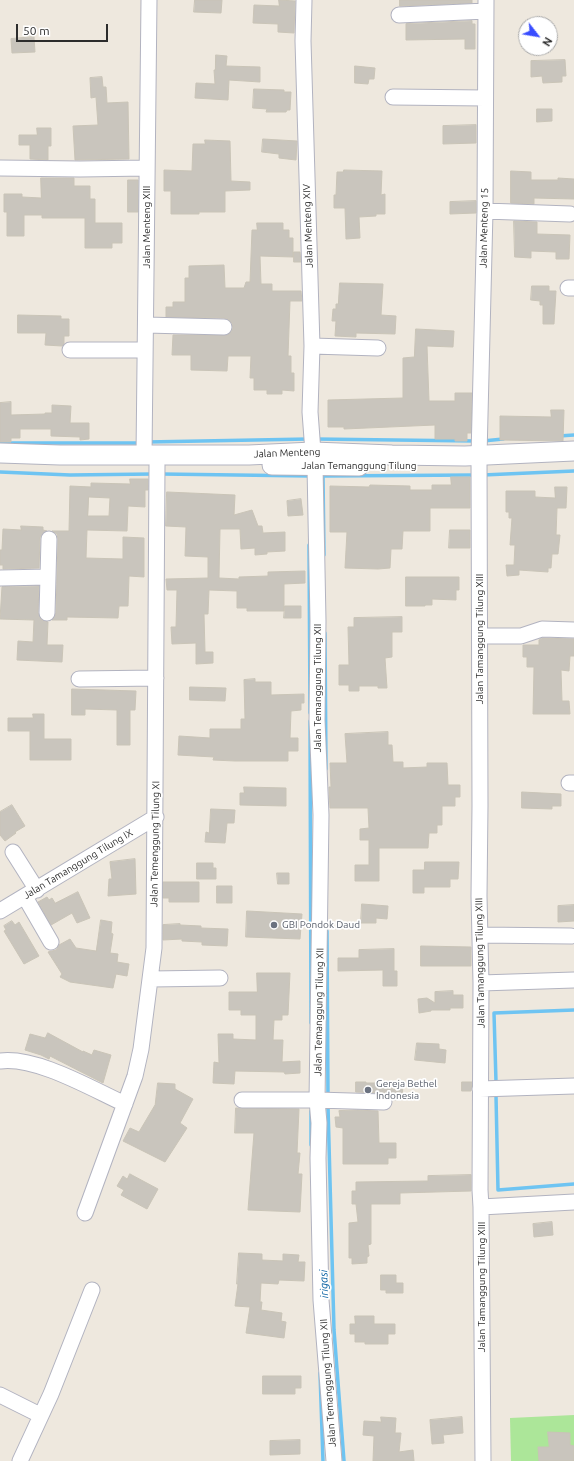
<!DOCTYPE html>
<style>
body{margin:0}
#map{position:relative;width:574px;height:1461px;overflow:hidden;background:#eee8de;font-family:Ubuntu,sans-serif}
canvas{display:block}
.north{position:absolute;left:518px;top:16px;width:40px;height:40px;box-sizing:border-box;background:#fff;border:1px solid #ababab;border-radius:50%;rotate:121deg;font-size:11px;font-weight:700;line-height:16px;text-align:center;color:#2c2c2c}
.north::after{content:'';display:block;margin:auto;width:14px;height:18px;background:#394dff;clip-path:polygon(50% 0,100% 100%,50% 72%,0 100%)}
.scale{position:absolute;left:16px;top:24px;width:92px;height:18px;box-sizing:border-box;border:2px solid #2c2c2c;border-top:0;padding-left:5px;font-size:12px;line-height:14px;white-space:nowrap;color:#2c2c2c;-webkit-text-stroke:3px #fff;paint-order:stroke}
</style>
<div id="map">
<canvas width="574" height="1461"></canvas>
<div class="north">N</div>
<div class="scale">50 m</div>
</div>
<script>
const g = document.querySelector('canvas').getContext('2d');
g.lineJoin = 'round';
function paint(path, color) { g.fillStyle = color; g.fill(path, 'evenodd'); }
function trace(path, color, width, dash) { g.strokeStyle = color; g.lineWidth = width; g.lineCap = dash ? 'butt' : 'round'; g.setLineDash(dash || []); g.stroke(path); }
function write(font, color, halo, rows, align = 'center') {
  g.font = font + ' Ubuntu,sans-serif'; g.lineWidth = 3.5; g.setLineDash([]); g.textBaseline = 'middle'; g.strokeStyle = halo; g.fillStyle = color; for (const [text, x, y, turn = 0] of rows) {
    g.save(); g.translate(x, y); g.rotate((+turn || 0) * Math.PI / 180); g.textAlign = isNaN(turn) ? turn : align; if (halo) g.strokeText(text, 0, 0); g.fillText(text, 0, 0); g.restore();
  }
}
paint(new Path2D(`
 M574,1415v46h-63l-1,-43z`), '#ace699');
trace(new Path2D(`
 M559,436l15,-1
 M315,439l160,2
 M483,441l20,-2
 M147,442l162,-3
 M0,443h141
 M0,472l70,3 83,-1
 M161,474l150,2
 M483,475l91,-4
 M321,476l154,-1
 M323,476l1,79
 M309,545l1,168
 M325,633l1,136
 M310,721l1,302
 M327,931l1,166
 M496,1082l-2,-69 80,-3
 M496,1096l2,94 76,-6
 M328,1106l6,224 10,131
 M311,1111v34
 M320,1373l3,88`), '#6ec4f2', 3.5);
const building = new Path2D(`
 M195,0h27l-1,13 -27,-1z
 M279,0l16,1 -1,32 -16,-1v-8l-25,-1 1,-18 25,1z
 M400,0h72v3l-72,3z
 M472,21v3h3v25h-10v-10l-59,1v-16z
 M34,37l1,15 -23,1 -1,-14z
 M216,55l11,1 -1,10 34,1v15l-31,-2 -1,20 -33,-2 1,-15 19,1 -1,-14h1z
 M565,60l1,16h-4v6l-19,1 -1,-7 -11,1v-16z
 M355,66l20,2 -1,11h-5l-1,5 -13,-1z
 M102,77l1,10h3l1,16 21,-1 1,57 -54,1 -2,-34 25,-1 -2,-28 -5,1 -1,-20z
 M254,89l30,1v2h7l-1,18h-3l-1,2h-20l1,-3 -14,-1z
 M537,109h15v12l-15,1z
 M476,125v18l-33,1v-18z
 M37,128h14v18h-3v14l-18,-1v-14h-11v-10h18z
 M263,139l34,2 -1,19 -17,-2v-4l-17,-2z
 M205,140l25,1 1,40 19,1v8l-25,1v21h-26v2h-28v-23h-7v-21l28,1 1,-27h12z
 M344,170l38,1 -1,24 4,-1v20h-9v2l-17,1 1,21 -14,1 -1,-31h-11v-13h2l1,-23h6z
 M511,171l20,1v8h27v-2l16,1v20l-40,-1v6l-23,-1z
 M41,178h33v8h16v13h5v24h27v20h-10v5h-27v-30h-43v-3h-18v21h-17v-24h-3v-18h18v3l19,1z
 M128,180h10v32h-10z
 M476,201v12l-26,1v-12z
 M514,221l23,1v12l33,1 -1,24h-13v-7l-25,-1v7l-16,-1z
 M257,223h26v7h6v8h4v19l-33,-1 1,28h11v7h29l1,10h-12l-2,55h3v17h3v18l-12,-1v4h-15v-4h-13v-12h-4l1,-22h-23l-1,15 -36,-1v-15h-19l1,-20h55l3,-3 2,-4 -1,-5 -3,-3 -5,-2 -58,-1v-10h7v-5h12v-24h4v-12l35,-1 1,23h19l2,-6h4l2,-52h5z
 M294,252h6l1,10h-7z
 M340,283l43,1 -2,31 15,1 -1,18 -39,-1v4l-21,-1 1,-15h-4l1,-12h3v-5h2z
 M532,286h17v5h7l-2,33h-11v-19h-3v-4l-9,-1z
 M18,315l43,1v3h8v17h-5v8l-2,2 -17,-1 1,-12h-28z
 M416,329l38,2 -1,16 -26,-1 2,55h26v-8h17l-1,40h-4v8h-12v-2h-20v-14l-91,4v-2h-16v-27l75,-2v-40l11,-1z
 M11,402v13l34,-1v-1h7v-8l19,1 -1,17h19v16l-9,1v-3l-29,-1v-7h-31v9h-9v4h-11v-39z
 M551,410h13l-1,31 -63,-1v-24l51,1z
 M451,477h19v31h-40v23h-27l-1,18h-11l-1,19 -12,1 -33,-1 2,-36h-17v-46l39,1 1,-2 40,1v4h22v-5h19z
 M130,479h18v11h-3v17l-17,-1 -1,25 -40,-1 -1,28 37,1v-22l21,1v39l-15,-1 -1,30h-9l-1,12 -51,-1v3h-15l4,-7 2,-74 -1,-5 -5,-3h17l1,-45 21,1v-4l39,1zM89,497l21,1 -1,18h-21z
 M555,487h12l-1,21h-9l-1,27h4l-2,19h-6l-1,14h-3v4l-29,-2v5l-12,1 -1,-11h8l1,-20h-5l2,-27h-3v-6h-3v-21h29v6l20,1z
 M167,492l68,3 -1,20 18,-5 6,16h4l1,7 22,-1v19l-18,1v2l-12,1v-7l-14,1 -1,-20h-20l-1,49 20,1v-2l29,-1v-4l37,-1v12l-21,1v27h-37v-3h-10v-17l-28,-1 -1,24h-4l1,38h8v11l-17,1v-21l-24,1 -1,-17h5l1,-37h-10l-1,-11 42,-1v-21l-23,-1 1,-29 -20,-1z
 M301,499l2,16 -15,1 -1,-15z
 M21,526l22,1v3l4,1 -5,3 -2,4 -1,30 -36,1v-4h-3v-15h2l1,-21 18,1z
 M450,530h20v18h-21z
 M406,577h53v13h-3v10l-24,-1v6h-7v1h-19z
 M39,586l-1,27 4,7 6,2 -1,23h16l-1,17 -45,-2 1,-19 15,1 1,-22 -34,-1 2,-32z
 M285,606h16v12h-17z
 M402,617v15h-10v25l-7,1 2,30h-9v-2h-19v5h-10v-6h-10v-20h10l-1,-38h6v-9z
 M542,638l32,1v17h-4l-1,15 -8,-1 1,31h7l1,13h-37l1,-47h-7v-10h-4v-12h16v-5z
 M255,679v3h16v13l33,-1v9h-3v7l-10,1 -1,27h8v13h-10v10h-53l-22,-1 1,-3 -36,-2 1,-19 31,2v-9h31v-10h4l-1,-39z
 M190,687l36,1 -1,13 -35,-1z
 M72,689l64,2 -1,19h-5v35h-13v-35l-32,-1v6h-13z
 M33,714h11v25h27v21h-41v-29h-22v-13h25z
 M388,732v13h4l1,17h10v6l24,-1v-4h20l1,22h12v12h-5v9h-13v19h-5v8h-8l-1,15h-49v33h-24v-16h14v-25h-9v-11l9,-1 -1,-20h-38l-1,-21h2l-1,-24h17l-2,-29z
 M244,787l42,1v18l-46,-1v-12h4z
 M522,792l39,2v12h-9v3l-30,-1z
 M12,805l13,21 -10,6 1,1 -11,8 -5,-6v-23z
 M211,809l24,1 -1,13h-7l-2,20 -20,-1 1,-10 3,1z
 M135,859l1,35 -28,2 1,-17h3l-2,-17z
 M425,862h34l-1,17h-8v8h-26v6h-11v-23h11z
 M197,863h16v5h3v11h-19z
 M277,873h12v11h-11z
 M163,882h36v20h-30v-4h-6z
 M217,886h15v17h-15z
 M78,892l12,26 -13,5 -5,-10 -21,12 -13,-23 9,-5 2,3 3,-2 3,5z
 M362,904l26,2 -1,13 -11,-1v5h-15z
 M574,905v16l-16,1v-16z
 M247,911l55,3 -2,25 -54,-2z
 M101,920l11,2 -1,11 2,1 -3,19 8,1 -1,8 12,2 -2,12 -11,-2 -3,14 -36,-5 -7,-1 -10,-5 2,-3 -14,-22 8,-2 3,-5 11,-6 6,9 20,3z
 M12,921l3,4 4,-3 20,34 -15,8 -20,-33 2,-1 -2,-4z
 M180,924v1l21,1v2l27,1 -1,17 -25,-1v-3l-20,-1v-2l-19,1v-15z
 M421,946l50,1v19h-50z
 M394,949v22h3v15h-14v-16l-45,1v-13h21v-8z
 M257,973h33l-2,42h-6v5h-8l-1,20h10l-1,22 18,-1v12l-15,1 -1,-2 -49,-1 -1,13 -21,-1 1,-21 5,1 -1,-29h15v5l23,1v-25h-15v-5h-12v-18h28z
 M453,991v4h10v13h-13v2h-19v1l-12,2 -1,-14 9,-1 8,5v-11z
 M48,1033l35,19v-1l9,4 2,-5 17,5 -8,28 -53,-27 -1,3 -8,-4 -16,-5 5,-16 15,4z
 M417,1043l22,1v5l7,1 -1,13 -30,-3z
 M356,1082h10v1h13v1l24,-1 -1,17h-9l-4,-5 -5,-2 -28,-1z
 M462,1082h10l-1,9h-9z
 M158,1083l17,1v5l18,10 -13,24 7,5 -22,34 -42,-21 7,-13 9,4 16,-27z
 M236,1108l63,1 -2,44h3l-2,21h4l-2,38 -52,-2 6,-77h-19z
 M357,1110l21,1 1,32h17v15h-8v6h-45v-36l-7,-1 -1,-10h5l-1,-6z
 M130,1174l28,15 -11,20 -26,-14 3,-5 -7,-4 6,-10 4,3z
 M471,1175v16l-71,2v11h-29v40l-3,1 1,11 -2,1v6l-15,1v-6h-3v-35l9,-1 -2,-18h-4v-13h4v-9l72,-1v-5z
 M552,1222l1,13 -19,2 -1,-13z
 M239,1253l23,1v6l21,1v-7l16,1 -1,7h7l-1,19 -25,-1 -1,4 -17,-1 -1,19h2l-1,8 21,3 -1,8 5,1 -2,16 -38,-5 4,-26 -15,-1 3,-22h-1z
 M381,1275h15v8h7v10h-17v-3h-5z
 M355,1316h19v8h21v10h-7v10h-23v-2h-10v-8h-5v-10h5z
 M263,1376h38v12h-6v6h-32z
 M381,1417l15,1 -1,15h6l-2,19 14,-2 1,11h-41l1,-25 -11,-1 1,-14 17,1z
 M462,1417l1,16 -20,2 1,8 -12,1 -2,-24z
 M548,1432l22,1v12l4,1v15h-35l-1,-14h11z
 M300,1440v14l-30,1v-14z`);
paint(building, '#c9c5bd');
trace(building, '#c9c4b7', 1);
const minor = new Path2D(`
 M304,0l-1,41 9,305 -2,66 3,40
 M399,15l87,-4
 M393,97l92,1
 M0,168l80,1 67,-1
 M485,211l85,3
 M568,288h6
 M146,325l78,2
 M312,346l66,2
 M70,350h75
 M144,455l5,-455
 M315,466l3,155 -1,99 4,95 -4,285 2,23 -1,35 3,142 13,161
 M48,577l1,-38
 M0,578l48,-1 -1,36
 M480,636h41l21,-7 32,1
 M79,679l77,-1
 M569,783h5
 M13,852l24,38
 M25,897l26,45
 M0,911l156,-94
 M480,935l91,1
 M151,979l69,-1
 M481,983l93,-3
 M0,1061c36,-5 92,28 125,43
 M480,1089l94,-3
 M242,1100h75l67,2
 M481,1207l93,-5
 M85,1213l50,-137 6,-27 13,-101 3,-483
 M0,1395l40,20
 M20,1461l31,-67 41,-104
 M483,1461l-2,-254 -1,-17 1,-207 -2,-87 1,-90 -1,-350 6,-245 1,-211`);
const tertiary = new Path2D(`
 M0,453l60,2h189l64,-3 79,3 73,1 109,-5
 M272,465l87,1`);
trace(minor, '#b2b3c0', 17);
trace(tertiary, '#b2b3c0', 21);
trace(minor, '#fff', 15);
trace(tertiary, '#fff', 19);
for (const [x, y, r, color] of [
 [274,925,4,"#6b7280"],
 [368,1090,4,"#6b7280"]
]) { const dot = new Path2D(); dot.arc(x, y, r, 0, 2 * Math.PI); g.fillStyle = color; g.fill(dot); trace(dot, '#fff', 1.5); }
write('10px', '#2c2c2c', '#fff', [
 ["Jalan Menteng XIV",308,226,-92],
 ["Jalan Menteng XIII",147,227,-90],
 ["Jalan Menteng 15",484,228,-89],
 ["Jalan Menteng",287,453,-2],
 ["Jalan Temanggung Tilung",359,466],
 ["Jalan Tamanggung Tilung XIII",480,639,-90],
 ["Jalan Temanggung Tilung XII",318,688,-90],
 ["Jalan Temenggung Tilung XI",155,844,-89],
 ["Jalan Tamanggung Tilung IX",78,864,-31],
 ["Jalan Tamanggung Tilung XIII",480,963,-91],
 ["Jalan Temanggung Tilung XII",319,1012,-89],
 ["Jalan Tamanggung Tilung XIII",482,1287,-90],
 ["Jalan Temanggung Tilung XII",328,1383,-94]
]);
write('10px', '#5b616d', '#fff', [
 ["GBI Pondok Daud",282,925],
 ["Gereja Bethel",376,1084],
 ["Indonesia",376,1096]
], 'left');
write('italic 11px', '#0961a2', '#fff', [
 ["irigasi",324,1284,-92]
]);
</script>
